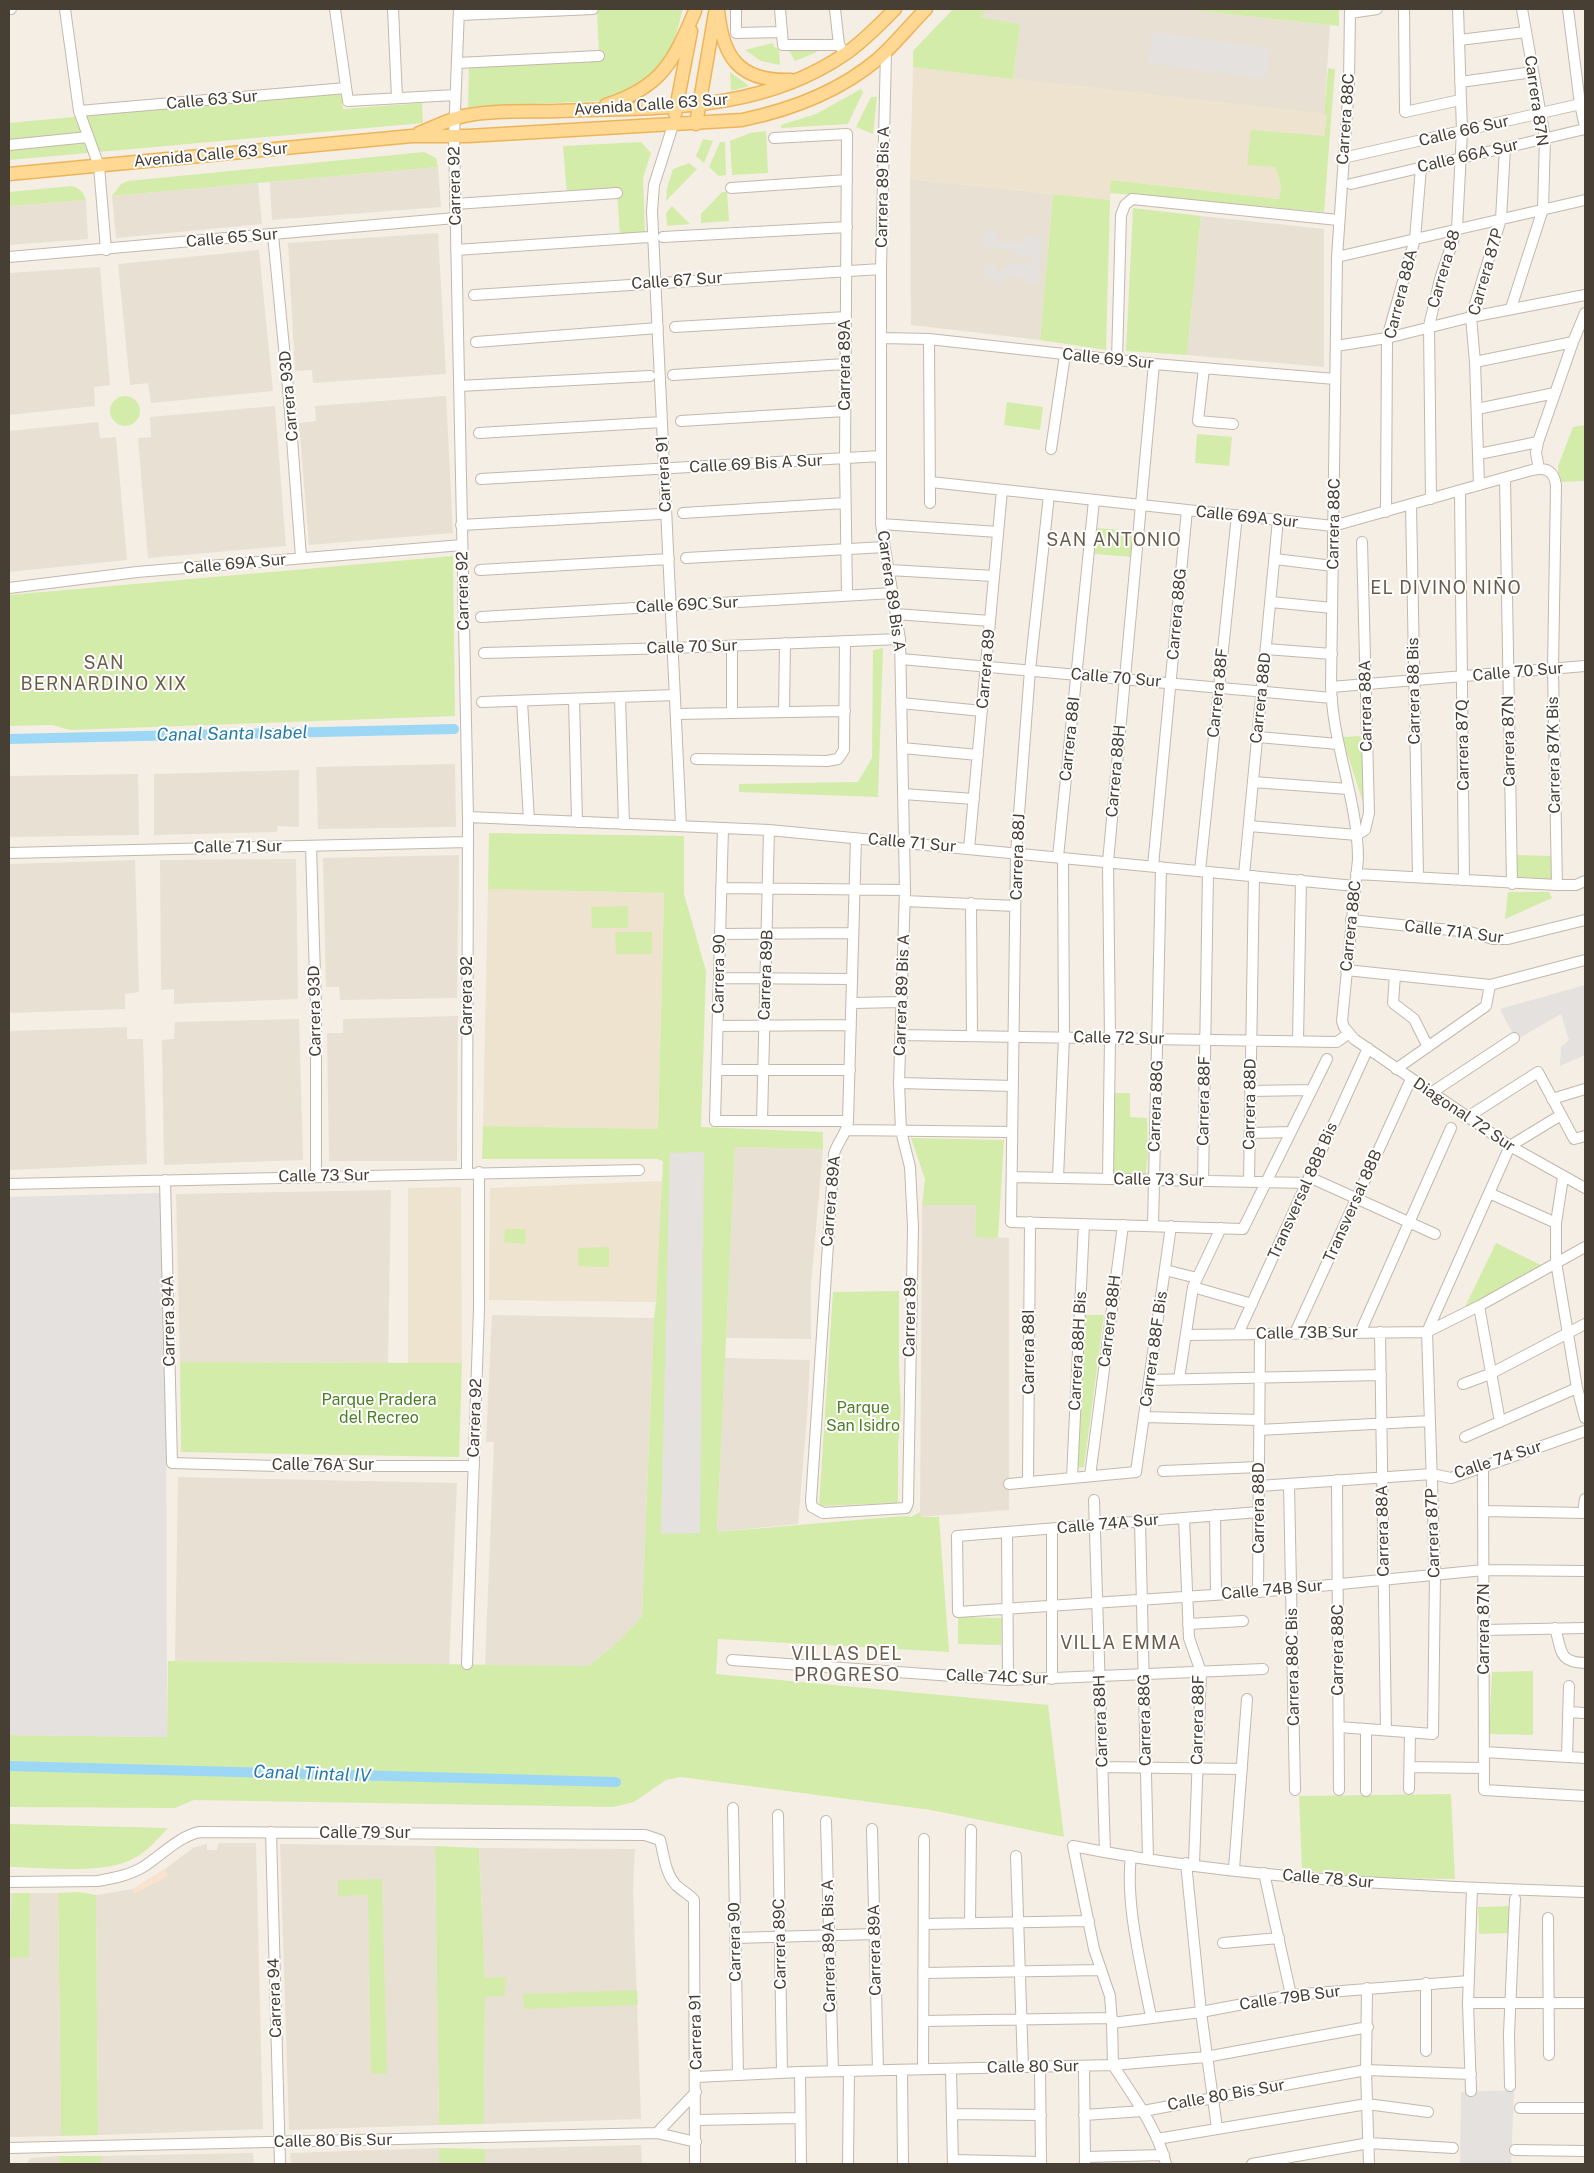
<!DOCTYPE html>
<meta charset="utf-8">
<style>
body{margin:0}
#map{position:relative;width:1594px;height:2173px;overflow:hidden;background:#f4eee5;font-family:"Public Sans",sans-serif}
canvas{display:block}
.frame{position:absolute;inset:0;border:10px solid #473e34;pointer-events:none}
</style>
<div id="map">
<canvas width="1594" height="2173"></canvas>
<div class="frame"></div>
</div>
<script>
const g = document.querySelector('canvas').getContext('2d');
g.lineJoin = 'round';
function paint(path, color) { g.fillStyle = color; g.fill(path, 'evenodd'); }
function trace(path, color, width, dash) { g.strokeStyle = color; g.lineWidth = width; g.lineCap = dash ? 'butt' : 'round'; g.setLineDash(dash || []); g.stroke(path); }
function write(font, color, halo, rows, align = 'center') {
  g.font = font + ' "Public Sans",sans-serif'; g.lineWidth = 4; g.setLineDash([]); g.textBaseline = 'middle'; g.strokeStyle = halo; g.fillStyle = color; for (const [text, x, y, turn = 0] of rows) {
    g.save(); g.translate(x, y); g.rotate((+turn || 0) * Math.PI / 180); g.textAlign = isNaN(turn) ? turn : align; if (halo) g.strokeText(text, 0, 0); g.fillText(text, 0, 0); g.restore();
  }
}
paint(new Path2D(`
 M988,9h192l150,16 -6,89 -311,-35 7,-55 -42,-7z
 M438,167l3,40 -169,13 -2,-38z
 M910,179l143,15 -13,146 -129,-15z
 M258,183l4,41 -146,14 -4,-42z
 M86,200l2,39 -79,6v-39z
 M1201,216l123,13v138l-137,-12z
 M438,233l8,141 -133,9 -1,-13 -17,1 -7,-128z
 M259,250l14,141 -122,12 -3,-20 -18,2 -12,-121z
 M100,267l10,118 -16,2 1,19 -86,9v-142z
 M446,396l7,137 -144,12 -10,-122 17,-2 -1,-15z
 M275,406l11,140 -138,12 -10,-120 13,-1 -1,-20z
 M98,422l2,16 16,-1 11,123 -118,12v-141z
 M455,764l1,63 -138,2 -2,-62z
 M299,770v57l-21,-1 -1,6 -123,3v-61z
 M138,774l1,61 -130,2v-61z
 M459,855l-2,143 -117,2 -1,-13h-13l-3,-129z
 M296,859l2,140 -124,5v-15l-13,1 -1,-130z
 M135,860l4,132 -14,2v15l-116,4v-149z
 M458,1016l-1,145h-128l-2,-128h16v-14z
 M299,1019l4,141 -139,5 -2,-125 12,-1 1,-17z
 M127,1027v12h16l4,125 -138,6v-139z
 M735,1147l88,2 -12,136v54l-85,-1z
 M391,1190l-3,173 -208,-1 -4,-168z
 M922,1205h54l-1,31 34,2v272l-89,7z
 M492,1315l162,3 -12,298 -22,24 -31,26 -104,-1 9,-223h-8z
 M725,1358l85,2 -3,57 -9,107 -81,8z
 M178,1477l279,6 -8,182 -274,-4z
 M218,1843h38l7,286 -165,6 -2,-240 37,-6 32,-20 28,-21 14,-4v6h10z
 M280,1844l155,2 4,279 -150,5z
 M479,1848l156,1 -2,39 8,231 -157,5 1,-146z
 M9,1893h49l3,243 -52,1z
 M641,2145l1,19h-157v-15z
 M439,2148v16h-148l-1,-11z
 M253,2153l1,11h-153v-8z
 M59,2156l1,8h-51l18,-1 4,-5z`), '#e8e0d3');
paint(new Path2D(`
 M165,1869l3,7 -34,18 -1,-5z`), '#f8e3ce');
paint(new Path2D(`
 M913,67l414,47 -3,23 -49,30 6,19 -1,13 -169,-19 -1,20 -200,-21z
 M488,889l176,4 -6,236 -175,-3z
 M664,1181l-8,121 -167,-2 1,-112z
 M461,1187l1,176h-54v-175z`), '#eee3ce');
paint(new Path2D(`
 M597,9h86l-8,29 -9,22 -21,22 -17,9 -29,10 -131,6 1,-45 130,-6z
 M953,9h35l-9,8 41,7 -7,55 -100,-12v-16z
 M1180,9h159v17l-9,-1z
 M773,43l1,4 5,2 1,16 -19,-4 -16,-11z
 M813,48l4,4 -22,9 -7,-12z
 M1328,68l7,1 -11,143 -214,-19 1,-13 168,19 2,-13 -6,-19 -28,-2 4,-35 73,6 3,-21 -3,-1z
 M730,72l18,13 1,1 -18,5z
 M861,89l2,3 -15,32 -67,4v-3l35,-11z
 M341,92l2,17 79,-6 1,20 -414,37v-37z
 M871,97h6l-4,37 -17,-7z
 M766,131l2,42 -36,2 -2,-34 20,-8z
 M703,139l10,2 -9,22 -8,-7z
 M641,142l10,11 -8,25 2,56 -25,1 -3,-42 -50,3 -4,-50z
 M720,142h5l1,33 -7,1 -10,-9z
 M424,152l12,6 2,9 -326,29 9,-12 7,-3z
 M689,163l8,6 -31,32 1,-13 6,-19z
 M71,186c9,2 12,5 15,14l-77,6v-14z
 M722,192h5l2,29 -28,2v-9z
 M1053,194l57,6 -4,150 -66,-10z
 M672,206l18,18 -23,2 -1,-13z
 M1133,208l68,8 -14,139 -61,-4z
 M110 411a15 15 0 1 1 30 0a15 15 0 1 1-30 0Z
 M1007,402l36,5 -3,23 -36,-5z
 M1585,425v56l-26,1 -1,-16 15,-39z
 M1197,434l35,3 -3,29 -34,-3z
 M1097,528l37,3 -2,26 -37,-3z
 M453,556l2,160 -385,14 -18,-5 -43,1v-131z
 M883,648l-5,149 -139,-5v-8l119,-2 14,-24 1,-108z
 M1362,736l3,73 -23,-72z
 M489,833l195,3v58l22,77 -5,156 122,5v17l-88,-2 -18,385 187,-16 7,1 9,-5 1,5h18l10,135 -231,-13 -2,35 332,31 16,132 -133,-27 -250,-33 -15,3 -32,22 -21,5 -419,-7 -19,8 -166,-1v-72l158,2 1,-76 421,5 31,-26 22,-24 12,-298 2,-16 7,-141 -6,-2h-175l1,-33 175,3 6,-236 -176,-4z
 M1516,855l35,1v24h-34z
 M1508,892h41l3,6 -47,21z
 M628,906v22h-36l-1,-21z
 M615,932h37v22h-36z
 M1113,1093h17v24l17,1 1,41 -1,1 -1,14 -34,-1z
 M911,1138l93,2 -6,98 -23,-1 1,-32h-54l3,-26z
 M505,1229h21l-1,15 -21,-2z
 M1496,1243l45,22 -77,44z
 M609,1247v20l-31,-1v-18z
 M899,1291v77l2,43 -3,34v58l-79,3 14,-214z
 M1083,1315h21l-20,152 -9,1z
 M180,1362l282,1 -3,94 -278,-5z
 M958,1617l44,1 -1,27 -43,-1z
 M1533,1671v64l-44,-1 3,-62z
 M1451,1794l4,85 -80,-1 -73,-8 -3,-74z
 M9,1824l159,4c-12,13 -25,28 -42,34 -33,12 -82,5 -117,5z
 M435,1846l44,2 6,130 21,-1 -1,19 -20,1 -1,127 -45,1z
 M382,1879l5,195h-16l-3,-179 -30,1v-16z
 M79,1892l17,3 2,240 -37,1 -3,-243z
 M13,1893h17l-1,64 -20,1v-23z
 M1509,1906l1,27 -31,1 -1,-27z
 M637,1990l1,15 -114,4 -1,-15z
 M439,2148l46,1v15h-46z
 M59,2156h42v8h-41z`), '#d4ecaa');
paint(new Path2D(`
 M1153,32l117,16 -4,31 -118,-16z
 M989,229l8,1 -2,12 27,1 2,-6 18,2 -4,45 -13,-1 -1,-5 -14,-2 -13,10 -5,-7 -8,-1 2,-14 8,1 5,7 13,-9 19,1v-7l-15,-1 -1,-6 -31,-3 -4,-9z
 M1585,985v70l-25,11 1,-19 8,-7 -8,-26 -45,26 -16,-31z
 M704,1152l-4,381 -39,1 9,-381z
 M162,1193l4,173 1,371 -158,-2v-538z
 M1514,2090l-3,74h-51l1,-72z`), '#e4e1de');
trace(new Path2D(`
 M9,739l445,-10
 M9,1766l607,16`), '#9cd8f6', 10);
const minor = new Path2D(`
 M9,9h2
 M65,9l14,102 20,55 7,84
 M335,9l13,92 107,-6
 M393,9l4,89
 M459,9l-5,127 14,681 -1,356
 M736,9v24l46,-1
 M780,9l3,36h56
 M835,9l4,36 3,4
 M1350,9l-1,75 -12,173 -6,430c2,59 27,114 27,172l-16,162 2,6 10,12 156,107 75,42
 M1404,9l1,103 55,-12
 M1568,9l12,95 5,23
 M1350,13l27,-4
 M459,15l134,-6
 M1459,40l67,-8
 M457,63l142,-7
 M1460,82l73,-10
 M79,111l267,-23
 M673,125l-19,60 -2,26 29,615
 M774,138l73,-4 -2,325 2,136
 M9,145l79,-8
 M1343,158l242,-55
 M1351,184l234,-55
 M731,188l116,-8
 M455,204l162,-11
 M273,235l16,164 12,158
 M663,237l184,-10
 M456,250l193,-13
 M9,257l446,-39
 M1337,257l248,-57
 M474,295l407,-26
 M1511,308l32,-99 2,-71 -23,-129
 M675,327l171,-10
 M881,338l48,1 225,25 181,15
 M929,339l1,164
 M476,342l182,-14
 M1336,346l51,-8 84,-21 114,-22
 M1117,360l4,-145 4,-10 7,-6 206,21
 M1475,362l98,-20
 M1204,368l-6,53 35,3
 M673,375l172,-11
 M459,386l191,-10
 M1477,409l78,-16
 M681,421l164,-10
 M479,433l183,-11
 M1051,449l14,-94
 M1479,454l59,-12
 M1539,469l-3,-16 2,-11 35,-100 12,-29
 M1505,478l7,406
 M481,479l400,-23
 M931,482l402,44 199,-56c14,-3 22,1 24,15l-3,184 4,216
 M1479,485l-4,-123 -4,-45 30,-98 4,-71
 M1460,491l4,388
 M1049,495l-19,175 -14,183 -5,369 232,7 84,-170
 M1431,499l-2,-173 11,-47 17,-50 5,-98 -4,-122
 M1411,505l7,371
 M1386,512l1,-174 28,-99 6,-71
 M683,513l162,-10
 M881,524l117,8
 M461,525l199,-11
 M686,558l199,-11
 M1275,559l58,7
 M480,570l189,-11
 M889,570l105,6
 M9,588l128,-16 325,-27
 M1271,602l61,6
 M896,614l94,7
 M481,617l412,-24
 M732,646v67
 M1266,649l66,5
 M484,653l189,-5 227,-9
 M901,659l431,39
 M1331,687l254,-21
 M620,697l4,127
 M574,699l3,123
 M522,701l7,119
 M482,702l193,-7
 M901,703l81,8
 M784,712l1,-69
 M676,714l169,-3
 M1258,737l80,7
 M902,748l76,7
 M696,759l131,2 11,-2 6,-9 1,-109
 M1253,782l95,7
 M903,794l71,5
 M468,817l301,13 586,56
 M1249,826l108,9 8,-5 4,-17 -7,-271
 M723,828l-8,293h133
 M856,838l-8,283c-1,13 -11,21 -14,33l-23,347 1,6 11,6 83,-5 2,-5 5,-276 -3,-60 -9,-36 -2,-48 6,-193 -5,-251 -19,-115v-255l5,-218
 M311,846l5,163v167
 M969,849l33,-359
 M9,853l459,-11
 M1058,857l36,-357
 M1153,866l34,-356
 M1200,871l37,-356
 M1356,874l201,11h19l9,-4
 M1244,875l34,-355
 M721,888l184,2
 M905,901l110,5
 M971,903l1,133
 M1351,920l119,12 23,7h15l77,-19
 M720,934l133,-1
 M1346,970l144,15 95,-25
 M1395,975l-2,28 21,16 14,28
 M719,978l133,1
 M852,1003l49,-1
 M718,1026l133,-1
 M900,1035l437,7 11,-8
 M1298,1041l3,-161
 M1396,1069l90,-63 4,-21
 M717,1070h133
 M899,1083l114,3
 M1250,1091l61,-1
 M1431,1093l83,-55
 M1552,1099l33,-10
 M1466,1118l72,-46 36,67 11,-3
 M762,1121l7,-291
 M848,1130l164,2
 M1250,1133l41,-1
 M1012,1177l295,6
 M1309,1177l126,57
 M1563,1177l-7,46v39l21,126 8,30
 M1058,1178l6,-141 -1,-179
 M1108,1179l2,-141 -2,-176 46,-498
 M165,1180l7,283 105,3h197
 M1203,1181l5,-309
 M1249,1181l5,-305
 M9,1184l630,-14
 M1489,1193l67,30
 M1153,1226l8,-359
 M1165,1270l32,8
 M1193,1287l59,17
 M1479,1306l21,116
 M1380,1332l6,398
 M1295,1333l116,-254
 M1360,1333l91,-205
 M1238,1334l130,-286
 M1186,1335l241,-3 52,-26 106,-59
 M1179,1379l14,-92 28,-59
 M1149,1380l232,-5
 M1463,1384l27,-10 95,-50
 M1144,1417l115,3
 M1259,1430l171,-9
 M1465,1437l112,-49
 M1483,1467l1,323 101,6
 M1163,1471l96,-4
 M1090,1476l33,-251
 M1072,1478l12,-254
 M1337,1480l2,310
 M1028,1482l2,-260
 M1009,1484l127,-12 35,-246
 M1289,1484l6,306
 M1259,1486l173,-12 19,4 134,-47
 M1094,1500l11,352
 M1484,1511l101,2
 M1259,1512l-302,24 1,76 300,-20 226,-22 101,1
 M1583,1513l2,-14
 M1215,1515l1,80
 M1184,1518l5,120 12,34 -7,192
 M1140,1521l8,337
 M1052,1529v150
 M1007,1532l1,148
 M1258,1592l2,-258
 M1188,1624l55,-3
 M1555,1628c7,23 3,34 30,35
 M1484,1630l101,-2
 M732,1660l276,20 255,-11
 M467,1664l12,-356v-136
 M1568,1712l17,1
 M1339,1727l94,7 2,-159 -8,-243 83,-186 51,-31
 M1484,1752l101,6
 M1567,1757l2,-71
 M1102,1767l140,2
 M1410,1767l74,1
 M1409,1789l1,-57
 M1366,1791v-62
 M733,1808l5,267
 M778,1815l4,258
 M826,1821l7,250
 M872,1829l6,241
 M271,1832l9,332
 M1016,1856l7,211
 M1131,1856c-6,49 11,113 20,161
 M1186,1863l15,149 16,116
 M1234,1869l13,-170
 M1264,1873l27,122
 M9,1882l89,-1c16,-3 32,-6 45,-14 19,-12 36,-31 57,-35l445,3 15,5c4,15 5,33 16,45 6,6 13,9 18,15l1,264
 M1548,1918l1,137
 M970,1923l1,-93
 M924,1924l165,-3
 M735,1938l140,-4
 M1223,1943l56,-5
 M924,1973l177,-3
 M1426,1983v68
 M1367,1988l-1,82 3,94
 M1468,2003h117
 M923,2021l189,-3
 M1112,2023l89,-11 90,-17 178,-14
 M1113,2065l-1,-42 -2,-27 -16,-47 -21,-103c169,34 341,40 512,46
 M1113,2065c20,31 44,63 53,99
 M1084,2066l1,98
 M1040,2067l1,97
 M923,2069l1,-230
 M951,2069l2,95
 M902,2070l1,94
 M800,2072l1,92
 M696,2077l104,-5 313,-7 93,-8 162,-30
 M1510,2086l-1,-52 6,-135
 M1471,2091l-3,-88 4,-115
 M1520,2108h65
 M952,2114l89,1
 M1084,2115l59,-4 223,-41 105,4
 M696,2120l104,-2
 M657,2133l39,-41
 M1157,2139l210,-35 61,8
 M9,2148l648,-15 39,9
 M1515,2150l70,1
 M1085,2157l79,-2
 M953,2160l88,2
 M848,2164l1,-93
 M1252,2164l117,-21 84,5`);
const major = new Path2D(`
 M718,9c4,48 21,73 73,71
 M606,105c56,-18 67,-43 89,-94
 M675,114l16,-83
 M696,124l19,-111
 M419,133c16,-6 34,-16 50,-18 28,-5 59,-3 87,-4 101,-4 201,3 289,-57 18,-12 34,-29 50,-45
 M9,174l403,-38h56l274,-16c48,-10 98,-29 136,-61 17,-15 32,-34 48,-50`);
trace(minor, '#c3b8aa', 12);
trace(major, '#edb55a', 15);
trace(minor, '#fff', 10);
trace(major, '#ffd893', 12);
write('16px', '#473e34', '#fff', [
 ["Calle 63 Sur",212,100,-5],
 ["Carrera 87N",1536,101,82],
 ["Avenida Calle 63 Sur",651,105,-4],
 ["Carrera 88C",1346,119,-86],
 ["Calle 66 Sur",1464,131,-13],
 ["Avenida Calle 63 Sur",211,155,-5],
 ["Calle 66A Sur",1468,156,-13],
 ["Carrera 92",455,186,-91],
 ["Carrera 89 Bis A",883,187,-89],
 ["Calle 65 Sur",232,238,-5],
 ["Carrera 88",1444,269,-74],
 ["Carrera 87P",1486,272,-74],
 ["Calle 67 Sur",677,281,-4],
 ["Carrera 88A",1401,294,-76],
 ["Calle 69 Sur",1108,359,6],
 ["Carrera 89A",845,365,-90],
 ["Carrera 93D",289,396,-95],
 ["Calle 69 Bis A Sur",756,464,-3],
 ["Carrera 91",664,474,-93],
 ["Calle 69A Sur",1247,517,6],
 ["Carrera 88C",1334,524,-89],
 ["Calle 69A Sur",235,564,-5],
 ["Carrera 92",463,591,-91],
 ["Carrera 89 Bis A",891,591,82],
 ["Calle 69C Sur",687,605,-3],
 ["Carrera 88G",1177,614,-85],
 ["Calle 70 Sur",692,647,-2],
 ["Carrera 89",986,669,-85],
 ["Calle 70 Sur",1518,672,-5],
 ["Calle 70 Sur",1116,678,5],
 ["Carrera 88 Bis",1414,691,-91],
 ["Carrera 88F",1218,693,-84],
 ["Carrera 88D",1261,698,-84],
 ["Carrera 88A",1366,706,-91],
 ["Carrera 88I",1070,739,-84],
 ["Carrera 87N",1509,741,-91],
 ["Carrera 87Q",1463,745,-91],
 ["Carrera 87K Bis",1554,755,-91],
 ["Carrera 88H",1116,771,-85],
 ["Calle 71 Sur",912,843,5],
 ["Calle 71 Sur",238,847,-1],
 ["Carrera 88J",1018,857,-88],
 ["Carrera 88C",1351,926,-84],
 ["Calle 71A Sur",1454,932,7],
 ["Carrera 90",719,974,-89],
 ["Carrera 89B",766,975,-88],
 ["Carrera 89 Bis A",902,995,-88],
 ["Carrera 92",467,996,-90],
 ["Carrera 93D",315,1011,-91],
 ["Calle 72 Sur",1119,1038,1],
 ["Carrera 88F",1204,1101,-89],
 ["Carrera 88D",1250,1104,-89],
 ["Carrera 88G",1156,1106,-88],
 ["Diagonal 72 Sur",1464,1115,34],
 ["Calle 73 Sur",324,1176,-1],
 ["Calle 73 Sur",1159,1180,1],
 ["Transversal 88B Bis",1303,1191,-66],
 ["Carrera 89A",831,1201,-85],
 ["Transversal 88B",1353,1206,-66],
 ["Carrera 89",910,1317,-89],
 ["Carrera 94A",169,1321,-91],
 ["Carrera 88H",1110,1321,-83],
 ["Calle 73B Sur",1307,1333,-1],
 ["Carrera 88F Bis",1154,1349,-82],
 ["Carrera 88H Bis",1078,1351,-87],
 ["Carrera 88I",1029,1352,-90],
 ["Carrera 92",475,1418,-88],
 ["Calle 74 Sur",1498,1460,-18],
 ["Calle 76A Sur",323,1465],
 ["Carrera 88D",1259,1508,-90],
 ["Calle 74A Sur",1108,1524,-5],
 ["Carrera 88A",1383,1531,-91],
 ["Carrera 87P",1433,1533,-92],
 ["Calle 74B Sur",1272,1590,-5],
 ["Carrera 87N",1484,1629,-90],
 ["Carrera 88C",1338,1650,-90],
 ["Carrera 88C Bis",1293,1667,-91],
 ["Calle 74C Sur",997,1677,2],
 ["Carrera 88G",1145,1720,-91],
 ["Carrera 88F",1198,1720,-89],
 ["Carrera 88H",1101,1721,-92],
 ["Calle 79 Sur",365,1833],
 ["Calle 78 Sur",1328,1879,5],
 ["Carrera 90",735,1942,-91],
 ["Carrera 89C",780,1944,-91],
 ["Carrera 89A Bis A",829,1946,-91],
 ["Carrera 89A",875,1950,-91],
 ["Carrera 94",275,1998,-92],
 ["Calle 79B Sur",1290,1998,-8],
 ["Carrera 91",696,2032,-91],
 ["Calle 80 Sur",1033,2067,-1],
 ["Calle 80 Bis Sur",1226,2095,-10],
 ["Calle 80 Bis Sur",333,2141,-1]
]);
write('16px', '#4c7e23', '#fff', [
 ["Parque Pradera",379,1400],
 ["del Recreo",379,1418],
 ["Parque",863,1408],
 ["San Isidro",863,1426]
]);
g.letterSpacing = '1px';
write('18px', '#6b5b4a', '#fff', [
 ["SAN ANTONIO",1114,540],
 ["EL DIVINO NIÑO",1446,588],
 ["SAN",104,663],
 ["BERNARDINO XIX",104,684],
 ["VILLA EMMA",1121,1643],
 ["VILLAS DEL",847,1654],
 ["PROGRESO",847,1675]
]);
g.letterSpacing = '0px';
write('italic 18px', '#237cab', '#fff', [
 ["Canal Santa Isabel",232,734,-1],
 ["Canal Tintal IV",312,1774,2]
]);
</script>
